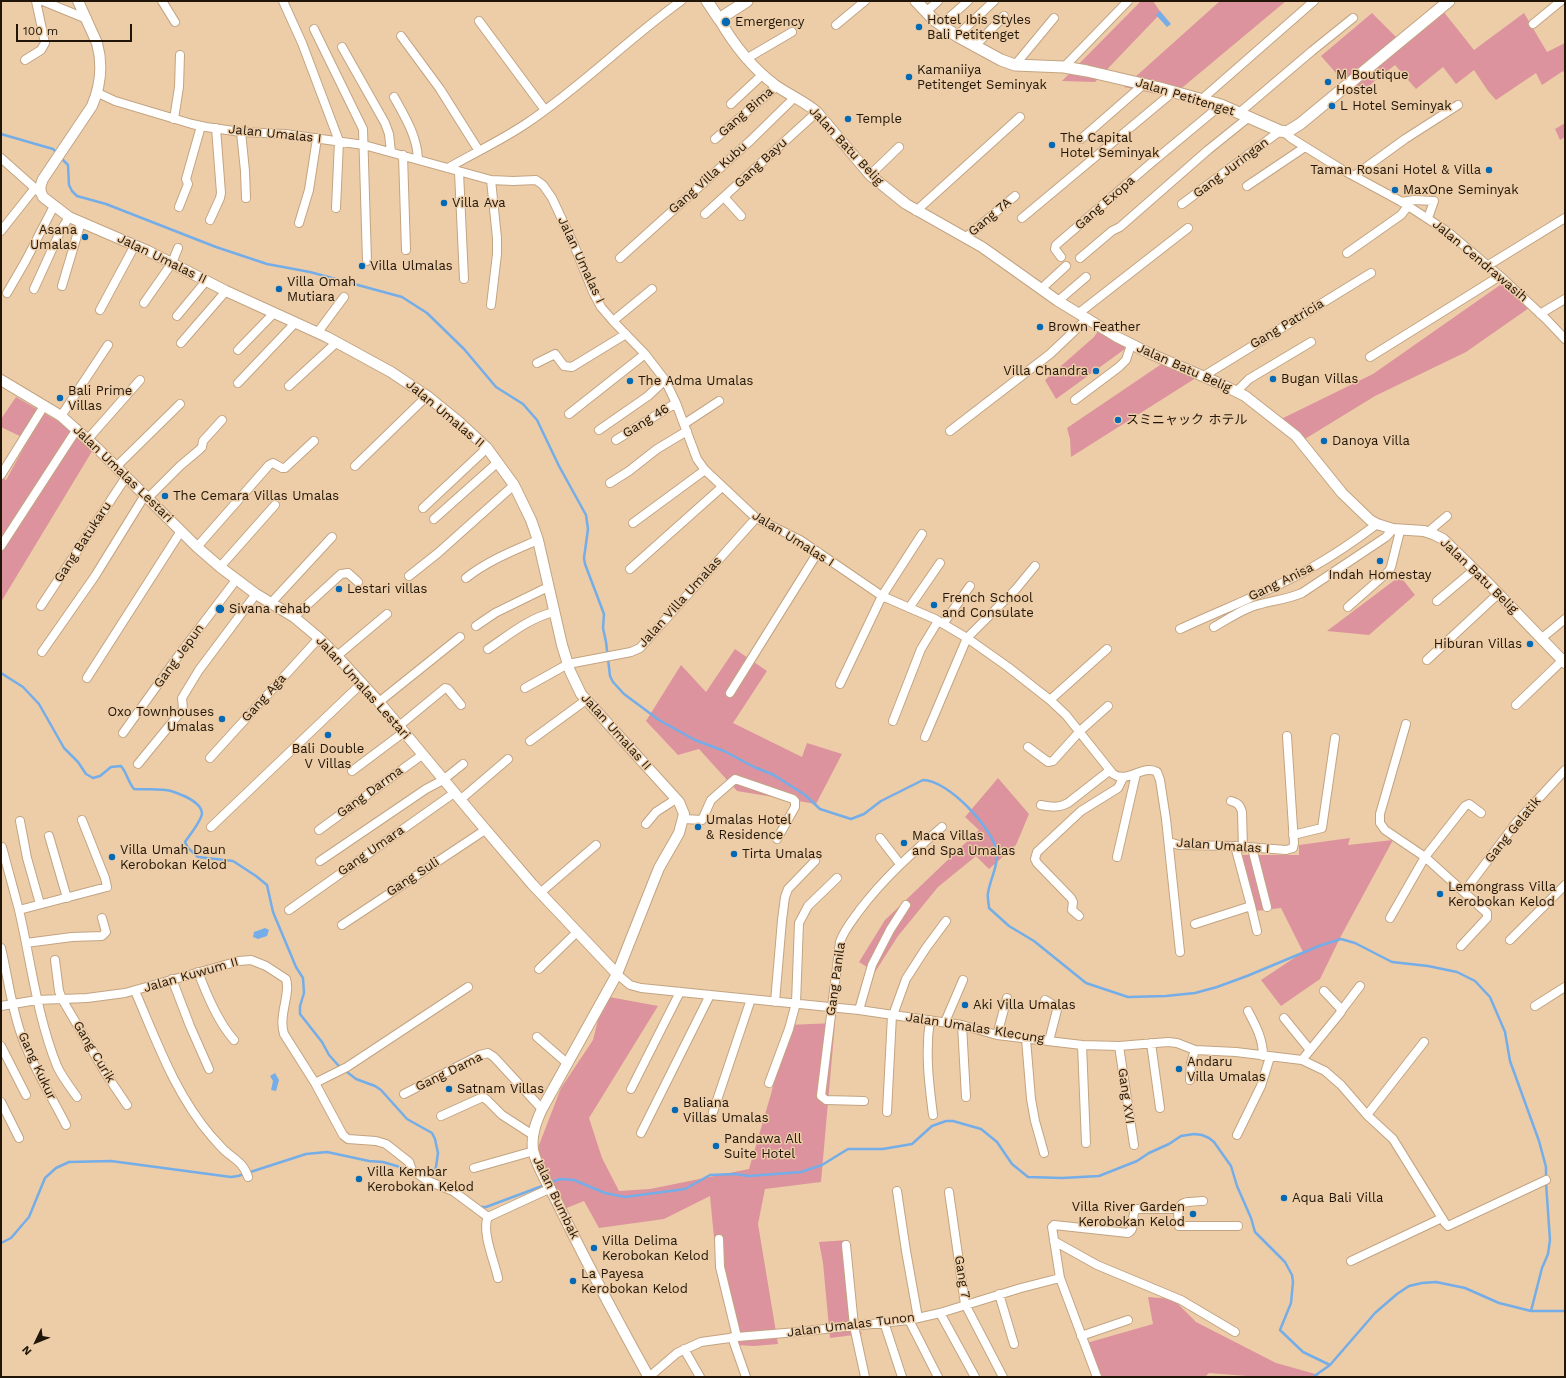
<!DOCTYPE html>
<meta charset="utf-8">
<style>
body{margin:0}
#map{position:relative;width:1566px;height:1378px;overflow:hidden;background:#edcda8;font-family:"Work Sans",sans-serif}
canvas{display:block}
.frame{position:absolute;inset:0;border:2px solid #201507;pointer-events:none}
.north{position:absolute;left:16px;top:1322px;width:40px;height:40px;-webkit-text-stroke:3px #edcda8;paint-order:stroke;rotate:227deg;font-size:11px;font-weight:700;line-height:16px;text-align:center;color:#201507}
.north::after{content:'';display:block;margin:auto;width:14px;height:18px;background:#201507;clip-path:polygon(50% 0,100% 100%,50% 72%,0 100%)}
.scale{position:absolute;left:16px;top:24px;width:116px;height:18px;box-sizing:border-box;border:2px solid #201507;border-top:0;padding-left:5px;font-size:12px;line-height:14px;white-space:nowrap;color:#201507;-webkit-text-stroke:3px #edcda8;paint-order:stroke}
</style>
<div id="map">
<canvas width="1566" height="1378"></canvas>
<div class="frame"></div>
<div class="north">N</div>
<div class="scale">100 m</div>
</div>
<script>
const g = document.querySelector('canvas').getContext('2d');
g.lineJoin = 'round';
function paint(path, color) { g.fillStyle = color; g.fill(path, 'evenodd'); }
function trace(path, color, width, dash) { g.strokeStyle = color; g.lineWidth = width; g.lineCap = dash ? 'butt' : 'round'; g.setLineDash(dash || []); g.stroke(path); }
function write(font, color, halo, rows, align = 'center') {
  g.font = font + ' "Work Sans","Noto Sans JP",sans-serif'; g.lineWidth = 3; g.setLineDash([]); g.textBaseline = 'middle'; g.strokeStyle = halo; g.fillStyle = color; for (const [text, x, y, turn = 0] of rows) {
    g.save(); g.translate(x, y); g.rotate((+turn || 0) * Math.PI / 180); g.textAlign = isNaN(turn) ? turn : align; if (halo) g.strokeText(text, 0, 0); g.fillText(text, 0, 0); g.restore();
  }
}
paint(new Path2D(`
 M1141,1h12l8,12 -66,69 -33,-1z
 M1220,1h66l-115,96 -47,-10z
 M1443,11l31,39 50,-37 23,39 18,-9v32l-2,-4 -21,14 -6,-12 -40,27 -8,-9 -14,-21 -18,14 -13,-17 -27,22 -21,-24 -39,31 -35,-40 51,-43 31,31z
 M1565,123v14l-5,3 -5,-11z
 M1503,283l26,25 -63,44 -91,44 -75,46 -25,-20 98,-48z
 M1098,331l31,15 -73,53 -11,-19 49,-43z
 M1163,363l36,13 -128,81 -1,-18 -3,-11z
 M16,397l59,34 19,17 -93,154v-125l5,3 22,-40 -27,-13v-8z
 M1400,576l15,19 -46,40 -42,-4z
 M735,649l32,22 -34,52 69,34 5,-14 35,11 -26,50 -79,-13 -38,-42 -21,6 -32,-34 35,-56 25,27z
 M998,778l31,36 -13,31 -27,24 -13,-13 -38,31 -40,49 -23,36 -16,-10 26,-42 94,-90 -14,-13z
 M1350,838l-2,7 45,-5 -52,96 -21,43 -39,27 -20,-26 42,-28 -22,-44 -25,3 -19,-56h62v-10z
 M604,996l54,10 -69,112 13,40 17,33 31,-2 99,-20 22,-75 17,-69 47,-2 -14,159 -56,7 -7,35 20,120 -24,2 -19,-1 -17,-66 -8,-83 -46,23 -65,9 -15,-27 -25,10 -25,-53 27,-70 32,-48z
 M848,1240l10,87 4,7 -32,4 -7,-75 -4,-21z
 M1148,1297l25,2 23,23 80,41 43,12 -4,2h-55l-51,-4 -4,4h-110l-12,-33 70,-20z`), '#dc939d');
paint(new Path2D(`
 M1160,11l11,13 -4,3 -11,-12z
 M265,928l4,2 -2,6 -9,3 -5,-2 1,-5z
 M275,1073l4,7 -3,11 -5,-1 2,-9 -3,-5z`), '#74ade7');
trace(new Path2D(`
 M1,134l52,15 4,4
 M60,157l8,8 1,20 3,6 5,5 29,8 110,43 51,17 43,8 92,25 25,16 37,36 32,38 27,17 14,16 22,46 27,49 2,14 -4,29 1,6 19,50 -1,14 3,14 4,34 3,6 11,12 35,26 36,20 29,11 30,16 20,8 31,20 15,14 31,10 13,-5 17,-13 42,-21c25,0 71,49 74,73 1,13 -7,27 -9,40 -1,5 1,10 1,15l20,18 25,15 52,42 42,14 38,-1 29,-3 22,-6 30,-11 72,-30 22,-7 14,4 37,19 36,4 29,6 18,9 15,16 15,35 5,29 29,80 7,26v11
 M1,673l22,14 16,17 25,44 14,14 8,12 7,4 7,-2 11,-9 10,-1c6,7 7,16 13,23 11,1 26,-1 37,2 9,3 30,10 31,22 0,7 -13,23 -17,29l3,6 10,9 35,4 23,15 11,9 6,27 23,55 7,11 1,15 -4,13v8l22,28 7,13 9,10 18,14 19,7 6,4 26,29 25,14 3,6 3,14 -2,14 -6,13
 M549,1183l11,-4 14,1 31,13 20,4 60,-8 25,-14 25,-1 14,2 52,-4 21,-7 26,-16h35l29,-5 20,-18 14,-5h7l28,8 5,4 11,9 15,22 16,13 34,1 37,-2 38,-15 12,-8 20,-9 12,-8 13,-2 8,1 7,3 5,4 17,24 6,20 14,32 4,14 30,30 7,13 1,7 -2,21 -11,27 23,22 27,13
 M480,1207h6l59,-22
 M1,1243l10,-5 18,-21 16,-39 11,-10 13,-6 42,-1 120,16 7,-1 68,-22 21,-2 42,9 14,1 27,8
 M1531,1311l11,-43 6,-14 2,-14 -4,-57
 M1313,1377l17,-12 45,-52 22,-19 12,-8 13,-3 14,-1 29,6 34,15 32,8h34`), '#74ade7', 2.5);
const minor = new Path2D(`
 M43,1l44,18
 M162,1l13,21
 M283,1l19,42 37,98 -3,67
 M926,12l12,-11
 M479,21l66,89
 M1533,24l28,-23
 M836,25l29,-24
 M941,25l27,-24
 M314,29l49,100 4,132
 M401,36l39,53 39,62
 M957,36l37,-35
 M342,47l43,76 4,11 2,18
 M974,47l30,-31
 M746,59l46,-27
 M25,60l16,-10 4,-7 -9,-42
 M1015,65l39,-47
 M1064,67l64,-66
 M98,93l17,8 77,23 14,3 35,5 44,2 79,11 127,35 22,1 23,-1 7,5 9,13 22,47 19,47 8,15 12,14 32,33 20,26 11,23 21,56 8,11 51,48 44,22 82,56 53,23 32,19 41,29 42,33 16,15 47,59c15,10 29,-10 44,-2l3,8 6,39 14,133
 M394,97c11,20 23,39 24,62
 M1202,99l112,-98
 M731,104l31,-29
 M1239,113l73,-62 41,-33
 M174,119l5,-32 1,-32
 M241,132l4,39 1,27
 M1284,132l7,6 50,31 61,33 46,30 52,44 46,43 19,20
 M715,139l62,-53
 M1081,139l63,-55
 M403,155l3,95
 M1,158l37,33
 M448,168c26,-15 54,-28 79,-45 54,-36 101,-84 154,-122
 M459,172l5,107
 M870,175l29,-28
 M1354,176l51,-37 53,-34
 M491,180l6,58v16l-6,51
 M1247,186l58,-39
 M724,197l17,19
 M1402,202l12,-2 20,1 -6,17
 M1182,204l98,-73
 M179,207l9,-23 -2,-5 15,-53
 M916,211l104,-94
 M705,214l112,-102
 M1022,218l151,-126
 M210,220l10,-22 1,-5 -5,-65
 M299,223l10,-33 8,-52
 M1,231l34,-43
 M965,238l50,-42
 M1347,253l54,-38 7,-9
 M1061,257l-6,-8 1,-4 94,-81 71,-59
 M620,258l130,-117 45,-44
 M1080,258l32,-27 8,-4 88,-77 41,-33
 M1487,266l78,-48
 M62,286l19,-64
 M1042,288l24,-22
 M34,289l26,-57 9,-15
 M7,293l18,-31 29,-56
 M1058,301l28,-24
 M144,303l28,-40 6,-15
 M100,310l35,-65
 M1079,313l109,-85
 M1540,314l25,-15
 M177,316l29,-35
 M613,321l39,-32
 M318,332l26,-35
 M181,343l45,-52
 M238,350l36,-37
 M1370,357l130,-81
 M537,363l18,-9 9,12 8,1 54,-33
 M1205,377l2,-3 164,-101
 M238,383l57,-60
 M289,386l48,-44
 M1236,392l13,-13 62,-37
 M1075,400l44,-33 7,-7 5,-15
 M569,414l76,-60
 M61,416l47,-71
 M684,424l35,-23
 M599,430l49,-34 17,-16
 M950,431l100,-77 38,-36
 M88,439l52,-59
 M616,440l60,-37
 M355,466l72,-70
 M116,467l64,-63
 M1,475l43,-69
 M610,483l19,-12 28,-22 30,-18
 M148,498l32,-32 19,-16 3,-3 1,-6 19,-21
 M423,508l64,-60
 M434,519l64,-57
 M633,523l72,-53
 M1428,532l19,-16
 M1,546l76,-117
 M197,547l72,-82 4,-2 9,5h3l29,-27
 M220,567l55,-62
 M630,569l92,-82
 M409,576l29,-23 76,-68
 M466,578c21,-17 47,-27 72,-38
 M1437,601l38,-32
 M271,603l61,-66
 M41,606l85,-129
 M1348,607l41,-36 2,-4 9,-36
 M909,608l31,-45
 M294,617l47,-43 7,-1 10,9
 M943,624l27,-38
 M476,626l19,-13 53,-26
 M1214,627c12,-7 24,-15 37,-20 17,-6 35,-7 51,-14l84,-56 7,-8
 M1180,629c43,-20 89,-37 131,-61 23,-13 45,-28 66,-44
 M1542,638l23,-19
 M488,649c21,-14 41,-31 66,-37
 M42,652l53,-76 50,-81
 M337,656l50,-42
 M1427,660l71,-66
 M87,678l94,-147
 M840,684l42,-88 40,-62
 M525,688l43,-24 63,-12 9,-4 116,-130
 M730,693l88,-141
 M1050,700l57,-51
 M379,702l81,-65
 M1516,705l49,-47
 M893,721l28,-72 17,-28
 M1406,724l-26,90v9l5,7 40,27 62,56v5l-26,28
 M399,726l46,-38 3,1 13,16
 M123,733l56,-78 57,-75
 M925,737l42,-99 49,-49 19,-23
 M530,741l56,-41
 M1028,747l20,15 5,-1 27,-30 28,-25
 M210,758l109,-120
 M138,764l45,-55 -1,-11 17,-28 57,-76
 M352,771l52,-39
 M460,800l48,-41
 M1231,801c7,2 9,4 11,11l1,36
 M1041,805c10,2 18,3 27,-2l41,-32
 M684,819l18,1 9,-20 24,-21 58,20 2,2v6l-18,32
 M20,821l7,37 13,46
 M646,824l10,-12 20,-13
 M211,827l151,-144
 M319,830l103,-75
 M1293,835l29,-7 13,-90
 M49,836l18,62
 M880,838l20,26
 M1169,842l10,3 56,1 51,4 7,-2 1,-5 -7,-107
 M1235,846l16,60 6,25
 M2,847l17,63
 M1252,848l15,59
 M1117,857l19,-83
 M320,861l106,-72 17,-9 20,-16
 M1464,892l52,-69 49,-53
 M540,893l56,-48
 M289,910l165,-117
 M1079,916l-7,-6 1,-8 -2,-4 -34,-35 -2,-4 2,-7 44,-41 37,-23 5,-10
 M1390,918l35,-61 40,-51 4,-2 12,9
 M1195,924l56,-18
 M342,925l143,-95
 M1510,940l55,-55
 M26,943l46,-6 30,-1 4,-4 -4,-14
 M1,948c7,29 10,58 20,86 11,32 30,61 45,91
 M55,960l4,31 3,8 44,75 21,31
 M539,969l38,-37
 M198,972c9,23 20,50 36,68
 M617,974l13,11 11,3 218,22 103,15 35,10 85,10 37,1 49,-4 9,1 18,7 41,2 66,8 23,11 16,14 26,30 26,24 52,84 3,3 98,-46
 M172,979l18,47 19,43
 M135,991c22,51 40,103 77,146 4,4 8,9 12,13 10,9 20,13 24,27
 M1045,1000l10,6 2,4 -8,31
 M775,1002l7,-82 3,-23 3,-8 27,-28
 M1,1006l36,-6 50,-2 38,-5 114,-32 12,-1 15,6 20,13c5,15 -8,36 -2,55l31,49 28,52 5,4 28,2 10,3 23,18 3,8 16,11 25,10 35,26
 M1535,1006l30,-19
 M859,1010l13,-45 18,-35 16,-25
 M1248,1011c8,15 15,28 15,45
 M1341,1011l19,-25
 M893,1015l13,-36 20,-31 20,-27
 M1284,1018l26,32
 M930,1020c-5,32 -1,64 3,95
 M945,1022l18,-42
 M962,1025l4,72
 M997,1035l10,-37
 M537,1037l31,27
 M1026,1039l5,60 4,22 9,32
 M1151,1043l9,65
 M1082,1045l4,98
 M1,1046l25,49
 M1119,1046l15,99
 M1302,1060l39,-48 -1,-4 -16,-17
 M1190,1080l1,-17 4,-13
 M315,1083l32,-16 121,-80
 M769,1083l20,-54 7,-26 3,-80 9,-17 29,-28
 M631,1089l49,-97
 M404,1094l76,-39 8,-2 6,4 48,52
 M77,1097c-7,-10 -15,-20 -20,-31 -20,-50 -26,-104 -38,-156l88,-23 -2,-9 -23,-58
 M864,1101l-38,-1 -5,-4 19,-154c4,-12 12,-21 19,-31 24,-32 53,-58 83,-84
 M1,1102l18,36
 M713,1112l38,-113
 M887,1112l5,-97
 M1367,1115l57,-73
 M441,1116l42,-19 4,3 15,15 31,20
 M641,1133l69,-138
 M1237,1135l24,-49 9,-29
 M474,1168l60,-17
 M897,1191l9,60 12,67
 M949,1192l16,112 38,73
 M1203,1201c-22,1 -27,0 -24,25h59
 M488,1217l63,-29
 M488,1217c-7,14 7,46 10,61
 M719,1239l1,28 17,70
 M1054,1241l43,24 84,35 54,32
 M846,1245l8,81 11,51
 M1351,1261l91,-43
 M999,1294l15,50
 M940,1313l35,64
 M909,1320l29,57
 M884,1322l18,55
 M1081,1336l47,-16
 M732,1337l14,40
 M684,1349l16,28
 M649,1377l28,-24 24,-11 36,-5 60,-5 112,-12 31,-7 81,-25 39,-10
 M1097,1377l-37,-99 -8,-51 2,-2 74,8c9,-5 2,-17 8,-24h42`);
const tertiary = new Path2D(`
 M78,1l19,42c6,22 4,42 -5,63l-49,73c-3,7 -4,11 0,18l26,20 79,34 78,40 101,46 64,35 36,24 32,26 28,26 27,37 17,35 7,20 24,105 8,26 11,23 98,108 5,12 -5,19 -20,35 -8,20 -34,86 -75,135c-6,13 -11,26 -9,41 4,18 16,36 24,52 28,58 59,116 90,172v3
 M719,19c15,26 32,48 56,66 14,10 29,16 42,27l53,63 36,29 76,43 76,54 59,36 34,17 70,30 24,12 51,40 46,57 28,27 7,4 16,5 31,2 9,3 10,5 44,43 78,81
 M1,380l60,36 37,33 99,98 23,20 36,27 38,23 25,21 18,18 42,46 95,114 58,68 85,90`);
const secondary = new Path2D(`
 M707,1l12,18 28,-18
 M916,1l18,19 23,16 44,24 14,5 49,2 23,4 73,17 61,17 59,26 7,1 13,-8 149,-123`);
trace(minor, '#c3a482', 10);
trace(tertiary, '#c3a482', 12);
trace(secondary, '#c3a482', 13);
trace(minor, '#fff', 8);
trace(tertiary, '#fff', 10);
trace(secondary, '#fff', 11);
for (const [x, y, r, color] of [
 [726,22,5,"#0369b5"],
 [919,27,4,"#0369b5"],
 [909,77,4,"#0369b5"],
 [1328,82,4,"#0369b5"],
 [1332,106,4,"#0369b5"],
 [848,119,4,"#0369b5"],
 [1052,145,4,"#0369b5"],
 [1489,170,4,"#0369b5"],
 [1395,190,4,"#0369b5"],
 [444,203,4,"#0369b5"],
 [85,237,4,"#0369b5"],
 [362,266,4,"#0369b5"],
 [279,289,4,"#0369b5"],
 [1040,327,4,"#0369b5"],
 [1096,371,4,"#0369b5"],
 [1273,379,4,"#0369b5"],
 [630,381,4,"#0369b5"],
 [60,398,4,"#0369b5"],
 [1118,420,4,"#0369b5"],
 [1324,441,4,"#0369b5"],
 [165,496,4,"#0369b5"],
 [1380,561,4,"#0369b5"],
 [339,589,4,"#0369b5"],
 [934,605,4,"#0369b5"],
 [220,609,5,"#0369b5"],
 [1530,644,4,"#0369b5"],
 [222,719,4,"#0369b5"],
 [328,735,4,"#0369b5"],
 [698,827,4,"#0369b5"],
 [904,843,4,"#0369b5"],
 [734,854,4,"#0369b5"],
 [112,857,4,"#0369b5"],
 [1440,894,4,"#0369b5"],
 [965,1005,4,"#0369b5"],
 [1179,1069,4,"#0369b5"],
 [449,1089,4,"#0369b5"],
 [675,1110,4,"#0369b5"],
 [716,1146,4,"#0369b5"],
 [359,1179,4,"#0369b5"],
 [1284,1198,4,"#0369b5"],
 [1193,1214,4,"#0369b5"],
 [594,1248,4,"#0369b5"],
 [573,1281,4,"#0369b5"]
]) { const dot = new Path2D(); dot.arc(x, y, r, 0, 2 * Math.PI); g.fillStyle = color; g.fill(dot); trace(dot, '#edcda8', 1.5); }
write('13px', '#201507', '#edcda8', [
 ["Hotel Ibis Styles",927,20],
 ["Bali Petitenget",927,35],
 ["Emergency",735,22],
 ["Kamaniiya",917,70],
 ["Petitenget Seminyak",917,85],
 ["M Boutique",1336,75],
 ["Hostel",1336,90],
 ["L Hotel Seminyak",1340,106],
 ["Temple",856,119],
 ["The Capital",1060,138],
 ["Hotel Seminyak",1060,153],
 ["Taman Rosani Hotel & Villa",1481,170,"right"],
 ["MaxOne Seminyak",1403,190],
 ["Villa Ava",452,203],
 ["Asana",77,230,"right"],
 ["Umalas",77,245,"right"],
 ["Villa Ulmalas",370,266],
 ["Villa Omah",287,282],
 ["Mutiara",287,297],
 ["Brown Feather",1048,327],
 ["Villa Chandra",1088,371,"right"],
 ["Bugan Villas",1281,379],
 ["The Adma Umalas",638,381],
 ["Bali Prime",68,391],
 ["Villas",68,406],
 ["スミニャック ホテル",1126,420],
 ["Danoya Villa",1332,441],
 ["The Cemara Villas Umalas",173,496],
 ["Indah Homestay",1380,575,"center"],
 ["Lestari villas",347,589],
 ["French School",942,598],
 ["and Consulate",942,613],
 ["Sivana rehab",229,609],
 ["Hiburan Villas",1522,644,"right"],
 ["Oxo Townhouses",214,712,"right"],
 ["Umalas",214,727,"right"],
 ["Bali Double",328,749,"center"],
 ["V Villas",328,764,"center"],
 ["Umalas Hotel",706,820],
 ["& Residence",706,835],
 ["Maca Villas",912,836],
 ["and Spa Umalas",912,851],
 ["Villa Umah Daun",120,850],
 ["Kerobokan Kelod",120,865],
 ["Tirta Umalas",742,854],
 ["Lemongrass Villa",1448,887],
 ["Kerobokan Kelod",1448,902],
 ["Aki Villa Umalas",973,1005],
 ["Andaru",1187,1062],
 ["Villa Umalas",1187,1077],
 ["Satnam Villas",457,1089],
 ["Baliana",683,1103],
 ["Villas Umalas",683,1118],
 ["Pandawa All",724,1139],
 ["Suite Hotel",724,1154],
 ["Villa Kembar",367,1172],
 ["Kerobokan Kelod",367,1187],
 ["Aqua Bali Villa",1292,1198],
 ["Villa River Garden",1185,1207,"right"],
 ["Kerobokan Kelod",1185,1222,"right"],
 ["Villa Delima",602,1241],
 ["Kerobokan Kelod",602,1256],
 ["La Payesa",581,1274],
 ["Kerobokan Kelod",581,1289]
], 'left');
write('13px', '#201507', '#edcda8', [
 ["Jalan Petitenget",1185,97,17],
 ["Gang Bima",746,112,-41],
 ["Jalan Umalas I",275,134,6],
 ["Jalan Batu Belig",846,146,47],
 ["Gang Bayu",761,163,-43],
 ["Gang Juringan",1231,168,-37],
 ["Gang Villa Kubu",708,178,-42],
 ["Gang Exopa",1105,203,-41],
 ["Gang 7A",990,217,-40],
 ["Jalan Umalas II",162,259,26],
 ["Jalan Umalas I",581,260,65],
 ["Jalan Cendrawasih",1480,261,40],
 ["Gang Patricia",1287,324,-31],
 ["Jalan Batu Belig",1184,368,24],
 ["Jalan Umalas II",445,414,40],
 ["Gang 46",646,421,-32],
 ["Jalan Umalas Lestari",123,474,44],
 ["Jalan Umalas I",793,539,32],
 ["Gang Batukaru",83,542,-57],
 ["Jalan Batu Belig",1479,576,44],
 ["Gang Anisa",1281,582,-26],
 ["Jalan Villa Umalas",680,602,-48],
 ["Gang Jepun",179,656,-54],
 ["Jalan Umalas Lestari",363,688,48],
 ["Gang Aga",264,698,-48],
 ["Jalan Umalas II",616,732,48],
 ["Gang Darma",370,792,-36],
 ["Gang Gelatik",1513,830,-51],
 ["Jalan Umalas I",1223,846,4],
 ["Gang Umara",371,851,-35],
 ["Gang Suli",413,877,-33],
 ["Jalan Kuwum II",191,975,-16],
 ["Gang Panila",836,979,-82],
 ["Jalan Umalas Klecung",975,1028,9],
 ["Gang Curik",94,1052,59],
 ["Gang Kukur",37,1066,65],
 ["Gang Dama",449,1072,-26],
 ["Gang XVI",1126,1096,82],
 ["Jalan Bumbak",556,1198,64],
 ["Gang 7",962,1277,81],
 ["Jalan Umalas Tunon",851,1325,-7]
]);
</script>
